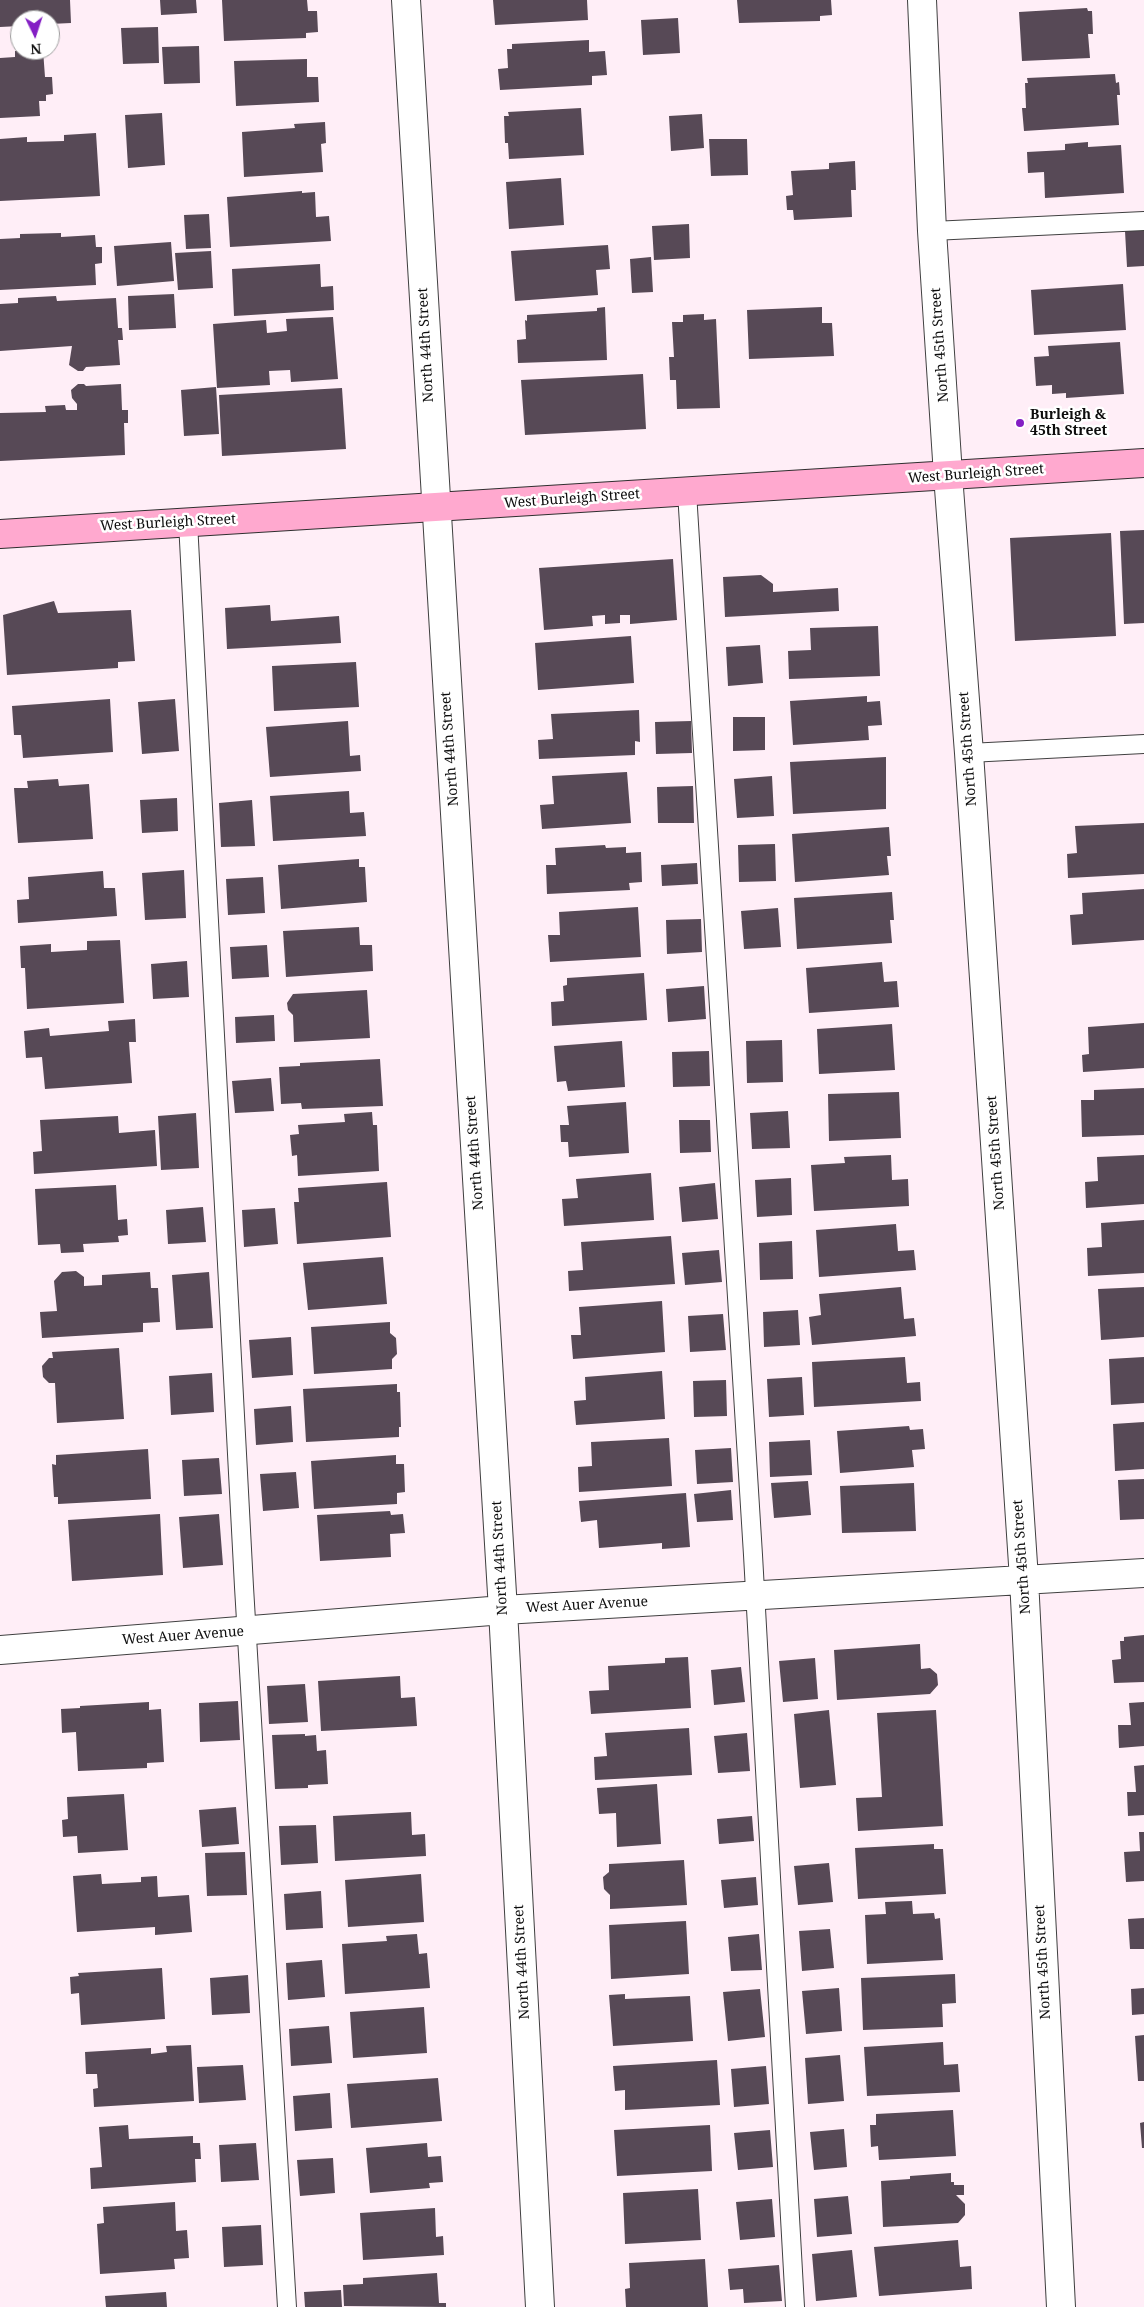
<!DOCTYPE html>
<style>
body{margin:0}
#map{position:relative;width:1144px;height:2307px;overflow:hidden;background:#ffeef7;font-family:"Noto Serif",serif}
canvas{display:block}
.north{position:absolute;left:10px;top:10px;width:50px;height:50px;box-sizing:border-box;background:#fff;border:1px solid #9e9e9e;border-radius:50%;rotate:176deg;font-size:14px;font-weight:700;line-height:20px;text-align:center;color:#0d0d0d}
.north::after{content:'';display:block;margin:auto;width:18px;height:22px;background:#841fc4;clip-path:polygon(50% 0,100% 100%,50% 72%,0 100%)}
</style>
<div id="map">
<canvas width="1144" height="2307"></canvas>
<div class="north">N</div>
</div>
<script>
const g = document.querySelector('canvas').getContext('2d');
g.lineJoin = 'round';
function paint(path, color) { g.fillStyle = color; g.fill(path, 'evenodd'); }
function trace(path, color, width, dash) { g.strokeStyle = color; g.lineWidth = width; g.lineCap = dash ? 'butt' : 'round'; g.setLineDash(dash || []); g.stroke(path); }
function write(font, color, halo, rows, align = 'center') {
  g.font = font + ' "Noto Serif",serif'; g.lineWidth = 5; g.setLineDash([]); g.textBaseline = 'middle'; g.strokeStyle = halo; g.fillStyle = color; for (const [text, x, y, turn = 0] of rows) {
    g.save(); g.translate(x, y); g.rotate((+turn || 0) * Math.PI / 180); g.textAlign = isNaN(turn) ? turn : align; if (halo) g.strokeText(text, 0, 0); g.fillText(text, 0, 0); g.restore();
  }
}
paint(new Path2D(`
 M0,0h70l1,23 -21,1v-4h-30v6l-20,1z
 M160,0h36l1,13 -36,2z
 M222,0h85l1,11h9l1,21 -12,1v5l-82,3z
 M493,0h94l1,20 -93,5z
 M737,0h94l1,15 -12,1v5l-81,2z
 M1087,8l1,3h4l1,23h-5l2,24 -68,3 -3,-49z
 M678,18l2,35 -37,2 -2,-35z
 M158,27l1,36 -36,1 -2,-36z
 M589,40v12l16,-1 2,24 -15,1v9l-92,5 -2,-21 10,-1 -1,-19h5v-5z
 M199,46l1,37 -36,1 -2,-37z
 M43,50l2,27h7l1,17 -7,1v6h-7l1,15 -40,2v-60l15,-1v-6z
 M307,59v18h11l1,25 -83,4 -2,-45z
 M1115,74l1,9 3,-1 1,13h-3l2,30 -95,6 -2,-23h4l-1,-25h3l-1,-5z
 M581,108l3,47 -75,4 -1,-16h-3l-1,-27h5l-1,-4z
 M162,113l3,52 -37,3 -3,-53z
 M702,114l2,34 -33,3 -2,-35z
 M325,122l1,21 -5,1 2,28 -79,5 -2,-45 53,-4 -1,-4z
 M96,133l4,63 -100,5v-62l27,-2v5l37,-1v-6z
 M709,139h38l1,36 -37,1z
 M1088,142v5l33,-2 3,48 -79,5 -1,-26 -16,1 -1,-21 38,-2v-6z
 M855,161l1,29h-5l1,27 -58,3 -1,-10h-6l-1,-14 7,-1 -2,-24 38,-2v-6z
 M561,178l3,47 -55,4 -3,-47z
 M302,191v2l13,-1 1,25 13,-1 2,25 -101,6 -3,-50z
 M209,214l2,34 -25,1 -2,-34z
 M689,224l1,34 -36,2 -2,-34z
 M1144,230v36l-17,1 -2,-36z
 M61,233v4l34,-2 1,12h6v16l-7,1 1,21 -96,5v-51l20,-1v-4z
 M171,242l3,39 -57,5 -3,-40z
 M608,245l2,24 -14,1 2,25 -83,6 -4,-50z
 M211,251l2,37 -35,2 -3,-37z
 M651,257l2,35 -21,1 -2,-34z
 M320,264l1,23 12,-1 1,24 -100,6 -2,-47z
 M1123,284l3,46 -92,5 -3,-45z
 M174,294l2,34 -47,2 -1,-34z
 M56,296l1,5 59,-3 2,30h4l1,12h-5l2,25 -34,2 -3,4h-5l-9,-6 3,-19 -72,5v-47l18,-1v-5z
 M605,307l2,53 -89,3 -1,-23 9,-1 -1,-19 2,1v-6l70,-4v-3z
 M822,307v16h10l2,33 -85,3 -2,-49z
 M704,314v6l12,-1 4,89 -43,1 -1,-29h-6l-1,-23h5l-2,-35h11v-7z
 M333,317l5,62 -47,3 -1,-12 -21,1 1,14 -53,3 -4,-64 53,-4 1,13 20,-2 -1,-12z
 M1120,342l4,52 -58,4v-5l-14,1v-9l-16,1 -2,-29 15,-1 -1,-10z
 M643,374l3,55 -121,6 -4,-55z
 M78,384h6l2,2 35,-2 1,26h6v13h-4l1,32 -125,6v-48l46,-1 -1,-6 20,-1 1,5h11v-6l-5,-6 -1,-8z
 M216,387l3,47 -35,2 -3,-46z
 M342,388l4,61 -124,7 -3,-61z
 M1144,530v93l-20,1 -4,-93z
 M1111,533l5,103 -101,5 -5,-103z
 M673,559l4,61 -47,4v-9h-10v8l-15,1v-9l-13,1 1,10 -49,4 -5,-62z
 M761,575l12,9v8l65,-4 1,23 -114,6 -2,-40z
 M54,601l4,12 73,-3 4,51 -17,1v6l-111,7 -4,-60z
 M270,605l1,16 68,-5 2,27 -114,6 -2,-41z
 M878,626l2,50 -91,3 -1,-28 23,-1 -1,-22z
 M631,636l3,47 -96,7 -3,-47z
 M760,645l3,38 -35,3 -2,-39z
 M356,662l3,45 -85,4 -2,-45z
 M867,696v6l13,-1 2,24 -14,1 1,14 -76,5 -3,-44z
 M110,699l3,53 -90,6 -2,-23h-7l-2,-29z
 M175,699l4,52 -37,3 -4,-52z
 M639,710l1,32 -5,-1v14l-96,4 -1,-19 15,-1 -2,-25z
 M733,717h32v33l-32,1z
 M348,721l2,35 10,-1 1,16 -91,6 -4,-50z
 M691,721l1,32 -36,1 -1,-32z
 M886,757v52l-93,5 -3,-52z
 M627,772l4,51 -89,6 -2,-24 14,-1 -2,-28z
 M772,776l2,40 -37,2 -3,-39z
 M58,779l1,7 30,-2 4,55 -75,4 -4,-55h14l-1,-7z
 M693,786l1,37h-36l-1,-36z
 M349,791l1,22 14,-1 2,24 -93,5 -3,-45z
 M177,798l1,33 -36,2 -2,-33z
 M252,800l3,46 -34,1 -2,-44z
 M1144,823v51l-76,4 -1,-24 10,-1 -2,-27z
 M889,827l2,29h-4l2,19 -94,7 -3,-48z
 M775,844l1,37 -37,1 -1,-37z
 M605,845l1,3 20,-1v6l15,-1 1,30 -13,1 1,7 -83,4 -1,-29h10l-1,-17z
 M359,859v8h6l2,35 -86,7 -3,-44z
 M697,863l1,21 -36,2 -1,-21z
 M184,870l2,48 -41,2 -3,-47z
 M103,871l1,17h11l2,28 -99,7 -1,-23 12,-1 -1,-22z
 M263,877l2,36 -37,2 -2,-36z
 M1144,889v51l-72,5 -2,-30 13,-1 -1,-21z
 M892,892l2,28h-4l2,23 -95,6 -3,-51z
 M638,907l3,50 -91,5 -2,-27h12l-1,-23z
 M778,908l3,39 -37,2 -3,-38z
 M701,919l1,33 -35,2 -1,-34z
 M359,927l1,18h12l1,26 -87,6 -3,-46z
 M120,940l4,63 -97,6 -2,-41h-4l-1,-22 31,-2v8l36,-2v-9z
 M267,945l2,32 -37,2 -2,-32z
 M187,961l2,36 -36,2 -2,-35z
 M882,962l2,20 13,-1 2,26 -90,6 -3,-45z
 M644,973l3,47 -95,6 -1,-24 13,-1 -1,-15 4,-1v-7z
 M704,986l2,33 -38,3 -2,-33z
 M367,990l3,48 -76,4 -1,-27 -5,-5 -1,-7 6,-9z
 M274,1015l1,26 -39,2 -1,-26z
 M135,1019l1,23h-7l3,41 -87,6 -3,-32 -16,1 -2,-27 25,-3 1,8 59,-5 -1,-10z
 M1144,1023v45l-61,4 -1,-17 7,-1 -1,-27z
 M892,1024l3,46 -76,4 -2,-45z
 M782,1040l1,42 -36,1 -1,-42z
 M622,1041l3,46 -57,4 -2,-10 -9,1 -3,-36z
 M709,1051l1,35 -37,1 -1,-35z
 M380,1059l3,47 -81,3 -1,-6 -20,1 -2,-37 21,-1v-3z
 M271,1078l3,33 -39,2 -3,-32z
 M1144,1088v47l-62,2 -1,-37h13v-10z
 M899,1092l2,46 -72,3 -1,-47z
 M626,1102l3,51 -60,4 -1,-15h-7l-1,-17h9l-2,-19z
 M788,1111l2,37 -38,1 -2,-36z
 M372,1112l1,13h4l2,46 -81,5 -1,-21 -5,1 -2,-21 9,-1 -1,-9 47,-3 -1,-8z
 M196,1113l3,55 -38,2 -3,-54z
 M118,1116l1,17 36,-3 2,36 -123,8 -1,-22 9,-1 -2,-31z
 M679,1120h31l1,32 -31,1z
 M891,1155l1,25 16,-1 1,27 -95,5 -3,-46 34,-2 -1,-6z
 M1144,1155v49l-58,4 -1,-26 13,-1 -1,-24z
 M651,1173l3,47 -90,6 -2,-27 16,-1 -2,-19z
 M791,1178l1,37 -35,2 -2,-37z
 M387,1182l4,55 -94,7 -3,-42h5l-1,-14z
 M715,1183l3,36 -36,3 -3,-35z
 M116,1185l2,35 9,-1 1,16 -10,1 1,6 -36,2 1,8 -23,1 -1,-9 -22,1 -3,-56z
 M203,1207l3,35 -38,2 -2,-34z
 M275,1208l3,36 -34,3 -2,-37z
 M1144,1220v53l-56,3 -1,-28 15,-1 -1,-24z
 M896,1224l2,27 16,-1 2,20 -97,7 -3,-47z
 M671,1236l4,48 -106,7 -1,-20 15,-1 -2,-28z
 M792,1241l1,38 -33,1 -1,-37z
 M719,1250l3,32 -37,3 -3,-32z
 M383,1257l4,47 -79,6 -5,-47z
 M76,1271l8,6v9l18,-1v-10l48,-3 1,16h7l2,34 -17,1v9l-101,6 -2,-26 17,-1 -3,-30 8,-9z
 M209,1272l4,56 -37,2 -4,-55z
 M901,1287l3,32 10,-1 2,18 -104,9 -3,-28 12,-2 -2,-21z
 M1144,1287v50l-43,3 -3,-51z
 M662,1301l3,51 -92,7 -2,-24h10l-2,-28z
 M798,1310l2,35 -36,2 -1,-35z
 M723,1314l3,36 -36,2 -2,-36z
 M390,1322v11l6,5 1,16 -5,5v10l-78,5 -3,-47z
 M291,1337l2,38 -41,3 -3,-38z
 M119,1348l5,71 -67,4 -2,-40h-6l-6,-6 -1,-11 7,-8h4l-1,-6z
 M905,1357l2,26 13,-1 1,19 -107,6 -2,-45z
 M1144,1357v46l-33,2 -2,-46z
 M662,1371l3,48 -89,6 -2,-24 12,-1 -1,-23z
 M212,1373l2,39 -43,3 -2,-39z
 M802,1377l2,38 -35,2 -2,-38z
 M726,1380l1,36 -33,1 -1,-36z
 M397,1384v8h3l1,35h-2v10l-93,5 -3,-53z
 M291,1406l2,36 -37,3 -2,-36z
 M1144,1422v47l-29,2 -2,-47z
 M909,1426l1,4 13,-1 2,20 -13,1 2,17 -74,6 -3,-42z
 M669,1438l3,48 -93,6 -1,-25 14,-1 -1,-24z
 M810,1440l2,35 -42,2 -1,-35z
 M731,1448l2,34 -36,2 -2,-34z
 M148,1449l3,50 -93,5v-7h-4l-2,-33 4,1v-10z
 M396,1455v9h8l1,28 -8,1v11l-83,5 -3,-48z
 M219,1458l3,36 -38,2 -2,-36z
 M296,1472l3,36 -36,3 -3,-37z
 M1144,1479v40l-24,1 -2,-40z
 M808,1481l3,34 -37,3 -3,-35z
 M914,1483l2,48 -74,2 -2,-47z
 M731,1490l2,30 -36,2 -3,-28z
 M686,1493l4,54 -28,2v-6l-63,5 -2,-28 -16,2 -2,-21z
 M390,1511l1,4 12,-1 2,19 -15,1 1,23 -71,4 -3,-46z
 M160,1514l3,61 -91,6 -4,-61z
 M219,1514l4,51 -40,3 -4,-51z
 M1144,1635v47l-30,1 -2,-23 9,-1 -1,-18h4v-4z
 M920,1644l1,25 9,-1 7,6 1,11 -8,9 -93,6 -3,-50z
 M688,1657l3,51 -100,6 -2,-23 20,-1 -1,-24 57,-3v-5z
 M815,1658l3,41 -35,3 -4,-41z
 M741,1667l4,35 -31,3 -3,-35z
 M400,1676l1,22 14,-1 2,29 -96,5 -3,-50z
 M305,1684l3,38 -39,2 -2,-38z
 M238,1701l2,39 -40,2 -1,-39z
 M149,1702v8l12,-1 3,53 -17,1v5l-69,3 -2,-39 -14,1 -1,-24 19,-1v-2z
 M1144,1702v44l-25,2 -1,-23h13l-2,-22z
 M829,1710l7,75 -36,3 -6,-74z
 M936,1710l7,116 -85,5 -2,-33 26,-1 -5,-84z
 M689,1728l3,47 -97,5 -1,-23 13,-1 -2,-23z
 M747,1733l3,38 -32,2 -4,-37z
 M305,1734v2l11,-1 1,16 9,-1 2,34 -20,1v3l-33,1 -3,-54z
 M1144,1765v50l-16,1 -1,-24h9l-2,-26z
 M657,1784l4,60 -44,3 -1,-34 -17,1 -2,-26z
 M124,1794l4,56 -50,3 -1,-17 -14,1 -1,-17 6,-1 -1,-22z
 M236,1807l3,37 -37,3 -3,-37z
 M411,1812l1,23 13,-1 1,22 -91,5 -2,-45z
 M752,1816l2,25 -35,3 -2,-25z
 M316,1825l2,38 -37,2 -2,-39z
 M1139,1832h5v49l-18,1 -2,-30 16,-1z
 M934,1844v5h9l3,45 -88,5 -3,-51z
 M245,1852l2,43 -40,1 -2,-43z
 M684,1860l3,45 -77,4v-14l-6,-6 -1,-12 6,-5v-8z
 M829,1863l4,39 -35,3 -4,-39z
 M101,1874l1,10 39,-2v-5l16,-1 1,21 31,-2 3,37 -37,3v-8l-78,5 -4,-56z
 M421,1874l3,48 -76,5 -3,-47z
 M756,1877l2,28 -34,3 -3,-28z
 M321,1891l2,37 -37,2 -2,-36z
 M912,1901l1,13 21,-1 1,6 5,-1 3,42 -76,4 -2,-49 21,-1 -1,-12z
 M1144,1918v31h-14l-2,-30z
 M686,1921l3,53 -78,5 -2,-54z
 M830,1929l4,39 -32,3 -3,-40z
 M417,1934l2,20 8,-1 3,35 -85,6 -3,-50 45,-3 -1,-5z
 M759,1934l3,36 -31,1 -3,-34z
 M322,1960l3,37 -37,3 -2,-37z
 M162,1968l3,51 -84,6 -2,-32 -8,1 -1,-17 9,-1 -1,-3z
 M955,1974l1,29 -14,1 1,23 -80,3 -2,-52z
 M248,1975l2,38 -38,2 -2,-37z
 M839,1988l3,43 -36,3 -4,-43z
 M1144,1988v26l-12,1 -1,-26z
 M760,1989l5,48 -37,4 -5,-49z
 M625,1994v5l65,-3 3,45 -80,5 -4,-51z
 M424,2007l3,46 -74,5 -3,-46z
 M329,2026l3,37 -41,3 -2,-37z
 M1144,2035v46h-6l-3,-45z
 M943,2042l1,23 14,-1 2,28 -93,4 -3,-49z
 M191,2045l3,56 -100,6 -1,-18 5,-1 -1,-14h-11l-1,-22 66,-4v6l16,-2 -1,-6z
 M840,2055l4,46 -36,3 -3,-46z
 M717,2060l3,45 -95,5v-20l-10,1 -2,-25z
 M243,2065l3,35 -47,3 -2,-36z
 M766,2066l3,38 -35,3 -3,-38z
 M438,2078l4,43 -91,7 -4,-44z
 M330,2093l2,35 -37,3 -2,-35z
 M953,2110l3,46 -77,4 -1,-14 -7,1 -1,-22h6v-11z
 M1144,2122v26h-2l-2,-25z
 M128,2125l1,14 64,-3v7h7l1,16h-6l1,23 -105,7 -1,-21 12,-1 -3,-40z
 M710,2125l2,46 -95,5 -3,-46z
 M844,2129l3,38 -33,3 -4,-38z
 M770,2130l3,37 -35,3 -4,-37z
 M256,2143l3,37 -38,2 -2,-37z
 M427,2143l1,14 13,-1 2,26 -14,1 1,5 -60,5 -4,-45z
 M333,2158l2,35 -35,3 -3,-36z
 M951,2173v9h3v3h10v10h-8l9,9v11l-7,8 -75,4 -2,-46 29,-2v-3z
 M698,2189l3,51 -76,4 -2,-51z
 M848,2196l4,38 -35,3 -3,-38z
 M772,2199l3,38 -35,3 -4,-38z
 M175,2202l1,29 11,-1 2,28 -15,1 1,10 -75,5 -3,-50 7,-1 -1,-16z
 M435,2208l1,29 7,-1 1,19 -81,5 -3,-47z
 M261,2225l2,40 -39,2 -2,-40z
 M958,2240l2,27 11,-1 1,23 -93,7 -5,-49z
 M852,2250l5,47 -41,4 -4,-47z
 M705,2259l3,48h-82l-1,-18 5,-1 -1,-25z
 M779,2265l3,36 -38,2 -1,-14 -13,1 -2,-21z
 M437,2273l2,30h7v4l-102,-1 -1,-21 20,-1v-6z
 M341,2290l1,17h-37l-1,-15z
 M166,2292l1,15h-61l-1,-11z`), '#574956');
const service = new Path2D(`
 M932,231l212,-10
 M687,492l66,1063 42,752
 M188,522l56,1065 43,720
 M969,753l175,-9`);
const minor = new Path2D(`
 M406,0l97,1610 37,697
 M922,0l10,231 16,244 21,278 55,826 37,728
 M0,1650l503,-40 641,-37`);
const secondary = new Path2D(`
 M0,534l1144,-71`);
trace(service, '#404040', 20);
trace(minor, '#404040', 30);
trace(secondary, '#2f2f2f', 30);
trace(service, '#fff', 18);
trace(minor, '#fff', 28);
trace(secondary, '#ffa9cf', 28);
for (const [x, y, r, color] of [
 [1020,423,5,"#841fc4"]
]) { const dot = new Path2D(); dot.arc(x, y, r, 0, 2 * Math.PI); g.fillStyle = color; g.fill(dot); trace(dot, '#fff', 2); }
write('14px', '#0d0d0d', '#fff', [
 ["North 44th Street",426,345,-93],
 ["North 45th Street",940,345,-94],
 ["West Burleigh Street",976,474,-4],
 ["West Burleigh Street",572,499,-4],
 ["West Burleigh Street",168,523,-3],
 ["North 44th Street",450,749,-94],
 ["North 45th Street",968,749,-94],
 ["North 44th Street",475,1153,-94],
 ["North 45th Street",996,1153,-94],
 ["North 45th Street",1022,1557,-94],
 ["North 44th Street",500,1558,-93],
 ["West Auer Avenue",587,1605,-3],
 ["West Auer Avenue",183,1636,-4],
 ["North 44th Street",522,1962,-93],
 ["North 45th Street",1043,1962,-93]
]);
write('bold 14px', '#0d0d0d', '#fff', [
 ["Burleigh &",1030,415],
 ["45th Street",1030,431]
], 'left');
</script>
